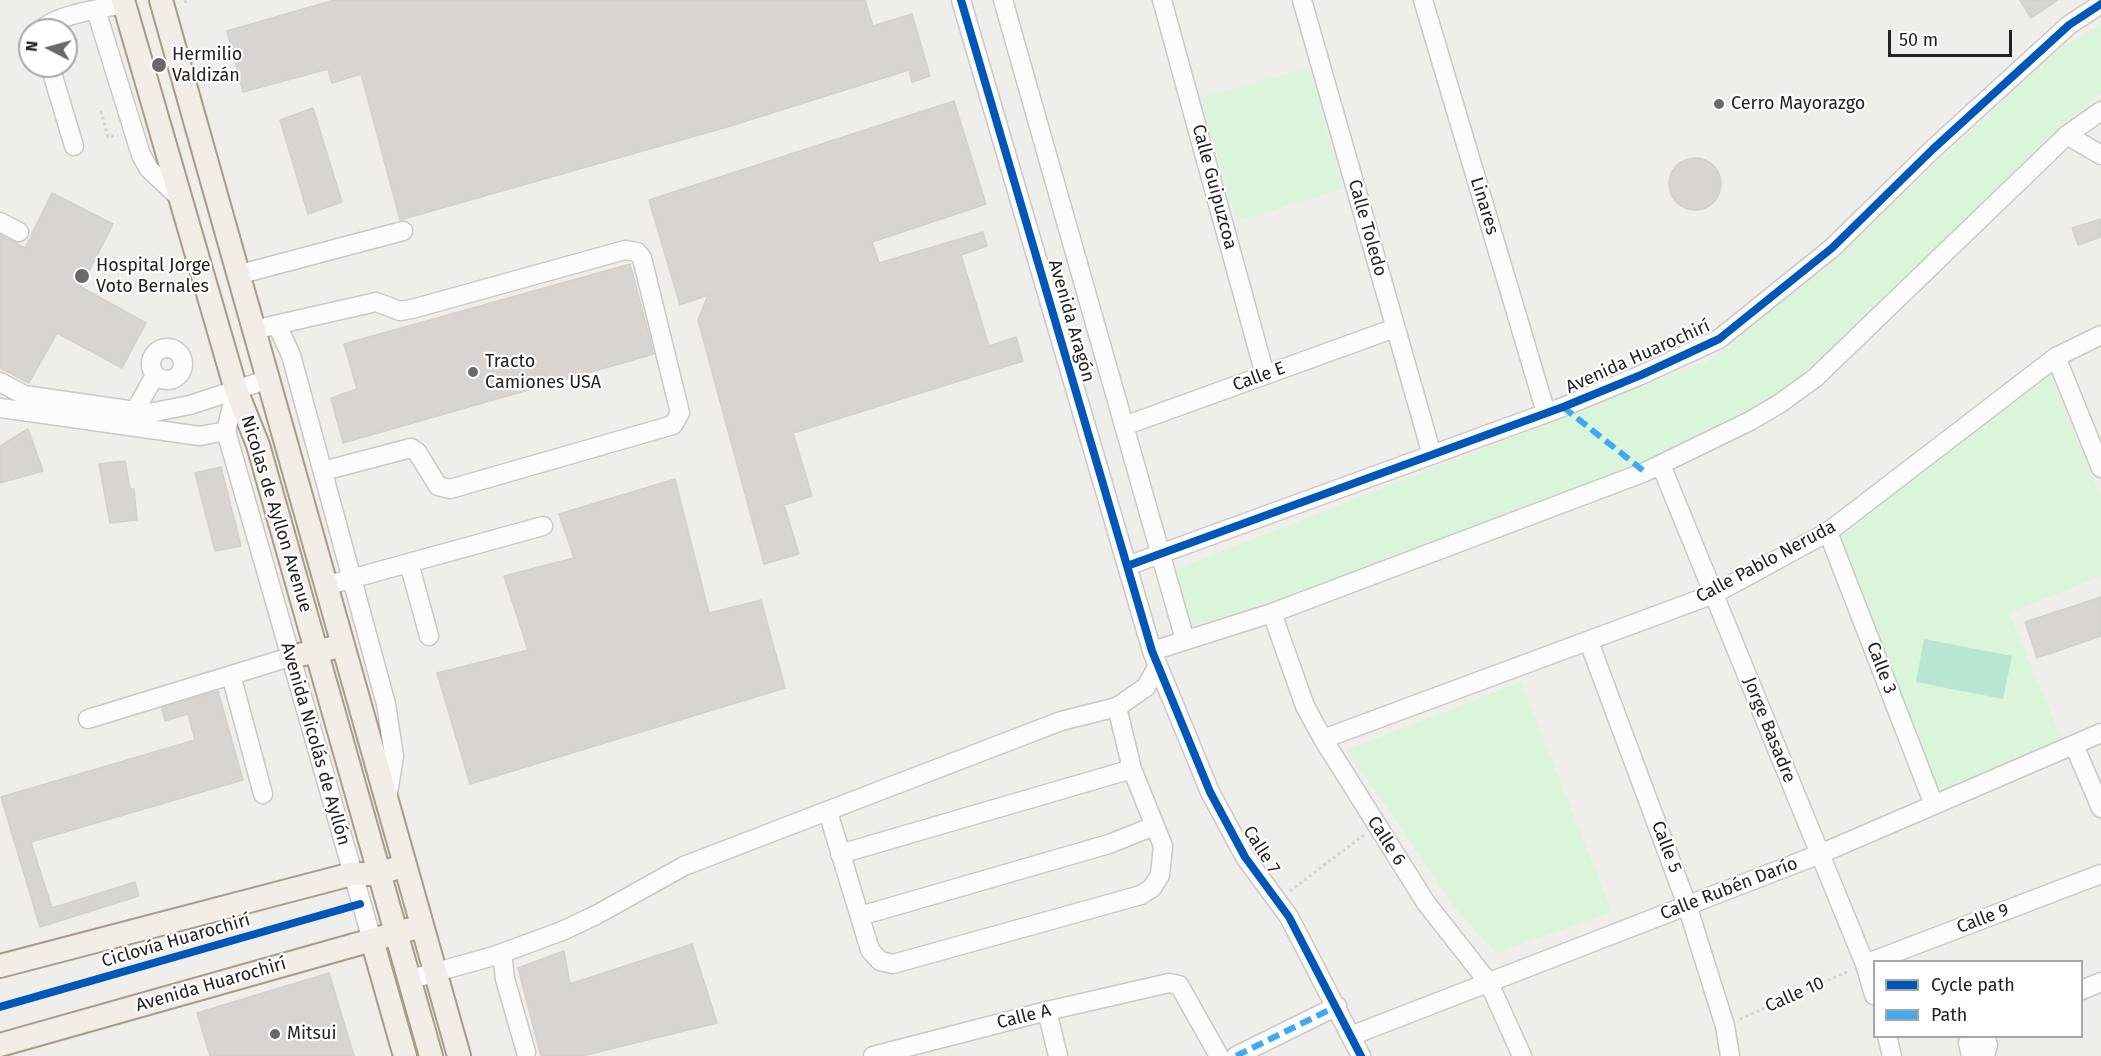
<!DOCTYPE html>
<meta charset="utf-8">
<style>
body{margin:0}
#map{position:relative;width:2101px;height:1056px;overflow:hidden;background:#f0eeeb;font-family:"Fira Sans",sans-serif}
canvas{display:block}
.legend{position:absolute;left:1873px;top:960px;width:210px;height:78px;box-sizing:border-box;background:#fff;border:2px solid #a7a7a7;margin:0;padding:8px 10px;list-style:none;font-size:18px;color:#222}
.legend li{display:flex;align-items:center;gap:12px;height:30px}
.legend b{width:30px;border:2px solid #a7a7a7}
.north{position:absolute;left:18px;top:18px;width:60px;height:60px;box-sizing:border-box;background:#fff;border:2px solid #a7a7a7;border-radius:50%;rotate:276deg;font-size:16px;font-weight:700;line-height:24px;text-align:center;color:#222}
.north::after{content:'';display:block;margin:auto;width:21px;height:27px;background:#6a6968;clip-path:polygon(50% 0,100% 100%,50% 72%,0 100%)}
.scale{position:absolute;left:1888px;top:30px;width:124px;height:27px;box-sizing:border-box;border:3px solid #222;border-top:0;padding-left:8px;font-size:18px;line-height:21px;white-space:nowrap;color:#222;-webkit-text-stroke:4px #fff;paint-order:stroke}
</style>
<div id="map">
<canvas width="2101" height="1056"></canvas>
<ul class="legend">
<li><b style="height:8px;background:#0057b8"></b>Cycle path</li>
<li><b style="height:8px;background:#3fa9f5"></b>Path</li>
</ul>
<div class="north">N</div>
<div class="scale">50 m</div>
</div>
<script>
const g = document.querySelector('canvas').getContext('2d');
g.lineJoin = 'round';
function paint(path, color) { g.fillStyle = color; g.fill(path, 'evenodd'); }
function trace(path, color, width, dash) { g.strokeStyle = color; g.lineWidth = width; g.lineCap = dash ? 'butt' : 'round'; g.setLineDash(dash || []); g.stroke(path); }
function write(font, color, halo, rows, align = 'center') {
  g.font = font + ' "Fira Sans",sans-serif'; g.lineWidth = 4.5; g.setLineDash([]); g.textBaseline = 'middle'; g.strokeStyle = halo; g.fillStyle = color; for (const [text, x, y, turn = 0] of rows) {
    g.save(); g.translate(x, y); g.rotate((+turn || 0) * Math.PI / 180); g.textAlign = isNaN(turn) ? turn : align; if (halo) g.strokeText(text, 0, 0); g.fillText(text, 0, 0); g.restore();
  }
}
paint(new Path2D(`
 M2101,24v69l-44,36 -256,250 -30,22 -116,55 -381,149 -87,21 -10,-57 535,-210 140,-116 199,-189z
 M1309,68l34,121 -106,32 -37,-123z
 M2048,370l53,128v78l-92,37 53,127 -124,52 -97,-257z
 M1521,682l91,230 -116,41 -36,-39 -113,-164z`), '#daf5da');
paint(new Path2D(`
 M1924,639l88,17 -9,43 -87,-17z`), '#b7e6d2');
const building = new Path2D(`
 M334,0h531l8,26 39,-12 18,62 -18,6 -3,-12 -182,57 -327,93 -39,-146 -29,9 -4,-14 -85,23 -16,-61z
 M2020,0h38l-27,18z
 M954,101l32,103 -114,38 7,21 104,-31 4,14 -26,9 28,91 27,-9 7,24 -230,72 19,63 -28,9 15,49 -35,10 -66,-244 10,-25 -28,10 -31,-105z
 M313,108l29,94 -34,12 -28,-94z
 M1669 184a26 26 0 1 1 52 0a26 26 0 1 1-52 0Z
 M52,193l61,31 -32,63 65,36 -24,45 -65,-35 -28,50 -29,-15v-133l25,13z
 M2101,219v18l-23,8 -6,-17z
 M630,264l24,90 -311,89 -12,-45 26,-9 -13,-45z
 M28,429l15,42 -43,12v-37z
 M125,461l5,28h4l3,31 -27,3 -11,-59z
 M221,467l20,79 -26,5 -20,-78z
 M675,479l34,134 52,-13 24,88 -315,96 -33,-111 91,-23 -24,-74 70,-18 -15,-44z
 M2101,597v39l-64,22 -12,-36z
 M218,691l25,89 -212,62 21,66 83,-26 4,14 -99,31 -39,-130 194,-57 -7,-26 -23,7 -3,-13z
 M692,944l25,79 -135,33h-41l-23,-88 46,-17 6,33z
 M329,973l25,83h-144l-13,-43z`);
paint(building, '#d7d4d2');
trace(building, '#d3d0cc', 1.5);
const minor = new Path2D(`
 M961,0l191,651 58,141 35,65 44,60 72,139
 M1003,0l182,640
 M1162,0l103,375
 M1302,0l130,455
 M1423,0l123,413
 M96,10l45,145 8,14 32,30
 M42,30c11,-15 63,-22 82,-26
 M50,66l24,80
 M2067,135l34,20
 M0,222l19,10
 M237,275l166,-44
 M277,325l14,30 95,349 8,52 -7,43
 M253,330l123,-28 24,9 12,-2 213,-59 12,2 5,6 38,155 -7,12 -223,64 -12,-3 -21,-34 -6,-4 -88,23
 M151 364a16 16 0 1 1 32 0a16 16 0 1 1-32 0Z
 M2056,357l45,111
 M0,382l24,13 125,18 41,-8 76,-25
 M0,408l200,28 26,-5
 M135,411l20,-36
 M1124,426l271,-98
 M226,431l146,509
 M226,431l10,-41
 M1661,465l204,499 9,31
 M1828,532l106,273
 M409,563l20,73
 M1127,566l436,-159 78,-32 78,-36 113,-91 101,-99 136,-124 32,-21
 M325,586l218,-60
 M1272,613l33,93 18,33 103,164 63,80 33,73
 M1589,642l98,263 38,121 5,30
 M1152,651l120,-38 373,-141 105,-51 29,-17 36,-26 252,-243 34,-24
 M231,675l32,119
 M88,719l202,-62
 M1323,739l391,-145 114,-62 228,-175 45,-22
 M2074,745l27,63
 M828,812l42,138 10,11 13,3 248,-69 11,-7 8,-13 3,-29 -31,-77 -15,-62
 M840,854l292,-85
 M860,916l249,-72 45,-18
 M502,953l3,26 21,73
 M1865,964l236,-90
 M411,979l83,-23 68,-25 34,-16 88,-49 377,-145 56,-14 29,-20 12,-22
 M2082,990l19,-8
 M1047,1011l11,45
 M1353,1035l467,-181 281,-121
 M1887,1036l5,20
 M873,1056l174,-45 122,-28 10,2 40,71
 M1236,1056l101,-50
 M1971,1056l-3,-13 8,-7
 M1985,1056l3,-11 -3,-9`);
const major = new Path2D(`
 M123,0l113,390 22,55 173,611
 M161,0l298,1056
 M290,657l42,-9
 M372,940l33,116
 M0,966l352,-92h27l14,-5
 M0,1045l411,-116`);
trace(minor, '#c9c8c7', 21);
trace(major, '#a79c86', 26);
trace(new Path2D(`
 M185,0l1,4
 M101,111l7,26 10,-2
 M1290,891l74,-56
 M1740,1019l109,-48`), '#dccecd', 3, [3, 3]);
trace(minor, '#fdfcfc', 18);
trace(major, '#f3ede7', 22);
trace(new Path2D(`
 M1563,407l82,65
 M1236,1056l101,-50`), '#3fa9f5', 6, [12, 6]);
trace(new Path2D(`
 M961,0l191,651 58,141 35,65 44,60 72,139
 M1127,566l436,-159 78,-32 78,-36 113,-91 101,-99 136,-124 32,-21
 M0,1007l360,-103`), '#0057b8', 8);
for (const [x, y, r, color] of [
 [159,65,8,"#6a6968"],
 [1719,104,6,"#6a6968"],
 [82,276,8,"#6a6968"],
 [473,372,6,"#6a6968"],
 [275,1034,6,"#6a6968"]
]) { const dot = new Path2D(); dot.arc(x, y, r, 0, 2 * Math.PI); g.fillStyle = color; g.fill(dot); trace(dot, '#fff', 2); }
write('18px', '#222', '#fff', [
 ["Hermilio",172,55],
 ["Valdizán",172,76],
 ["Cerro Mayorazgo",1731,104],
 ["Hospital Jorge",96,266],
 ["Voto Bernales",96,287],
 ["Tracto",485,362],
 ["Camiones USA",485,383],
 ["Mitsui",287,1034]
], 'left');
write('18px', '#222', '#fff', [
 ["Calle Guipuzcoa",1214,187,75],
 ["Linares",1484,206,73],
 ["Calle Toledo",1367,228,74],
 ["Avenida Aragón",1071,321,74],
 ["Avenida Huarochirí",1638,357,-24],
 ["Calle E",1259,377,-20],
 ["Nicolas de Ayllon Avenue",276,514,73],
 ["Calle Pablo Neruda",1766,562,-28],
 ["Calle 3",1881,668,69],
 ["Jorge Basadre",1769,730,68],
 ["Avenida Nicolás de Ayllón",315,744,74],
 ["Calle 6",1386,841,57],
 ["Calle 5",1666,847,69],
 ["Calle 7",1261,850,58],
 ["Calle Rubén Darío",1729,889,-21],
 ["Calle 9",1983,919,-21],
 ["Ciclovía Huarochirí",176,941,-16],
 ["Avenida Huarochirí",211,985,-16],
 ["Calle 10",1795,995,-24],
 ["Calle A",1024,1017,-14]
]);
</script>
